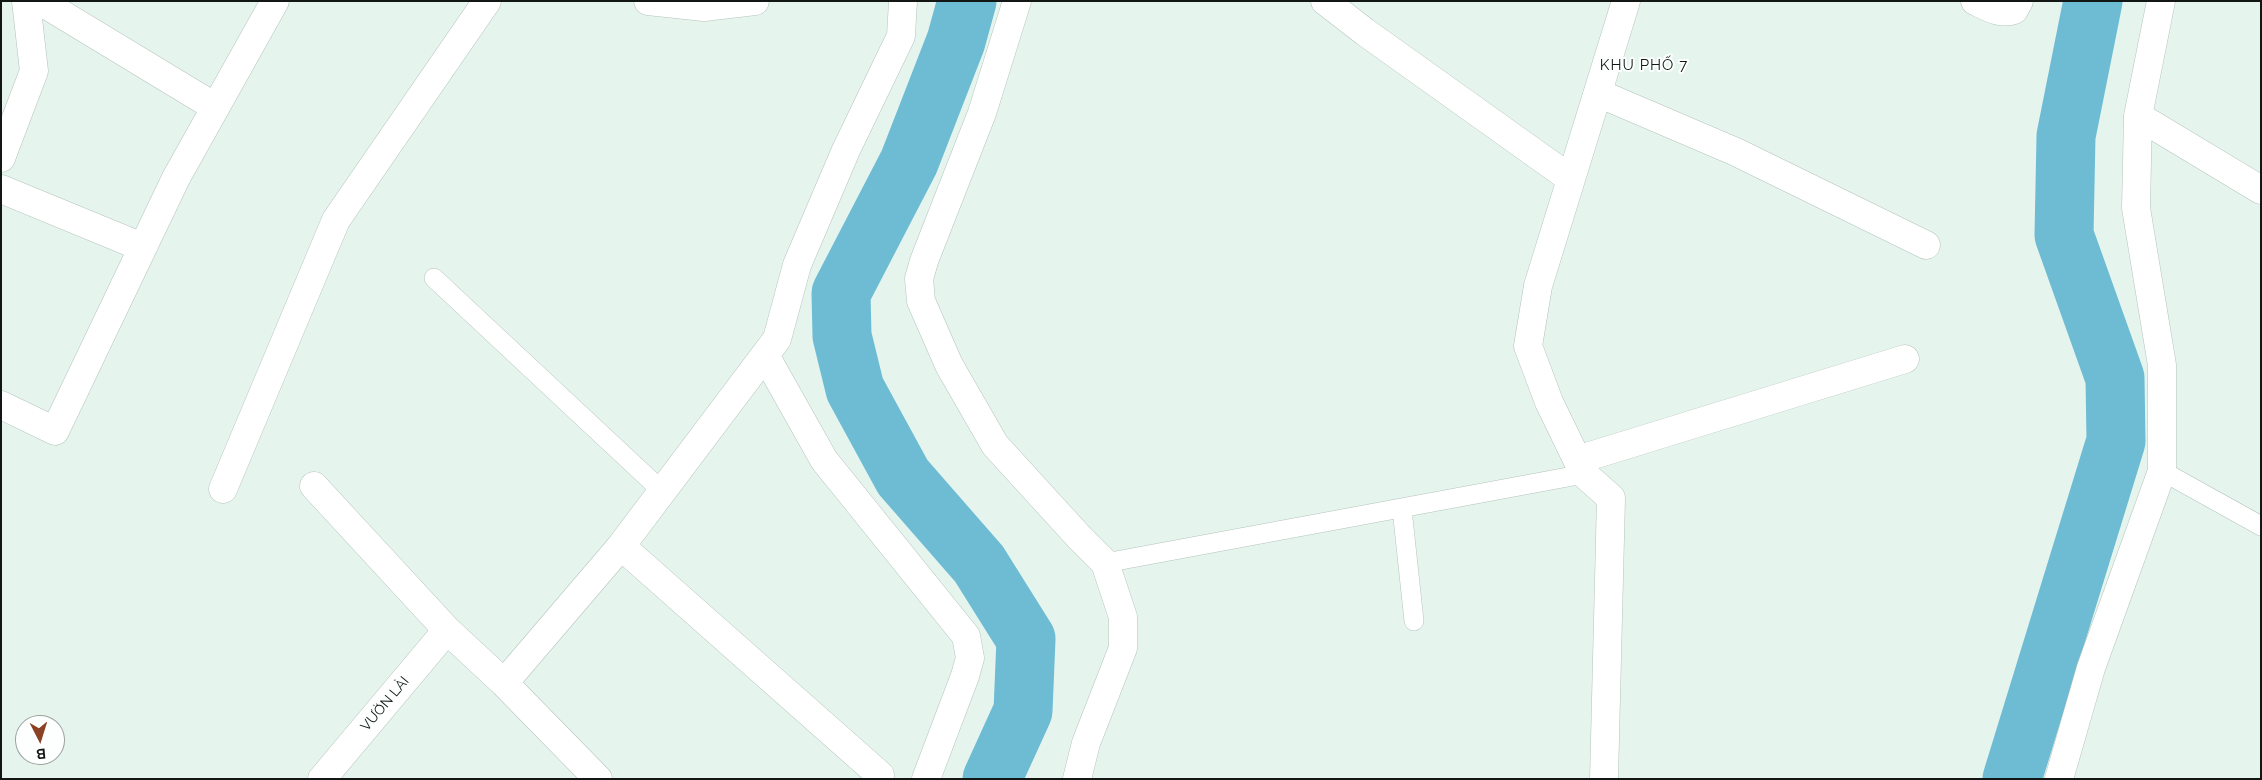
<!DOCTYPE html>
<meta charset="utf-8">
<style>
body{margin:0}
#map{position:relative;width:2262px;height:780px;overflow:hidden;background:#e5f5ee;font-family:Raleway,sans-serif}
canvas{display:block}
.frame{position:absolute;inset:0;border:2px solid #121715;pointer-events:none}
.north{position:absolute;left:15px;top:715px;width:50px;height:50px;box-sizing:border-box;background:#fcfffe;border:1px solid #9ea2a1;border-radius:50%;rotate:175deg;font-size:14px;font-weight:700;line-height:20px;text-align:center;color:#121715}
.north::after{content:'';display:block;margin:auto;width:18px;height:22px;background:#8b4224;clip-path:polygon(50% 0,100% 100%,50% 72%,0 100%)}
</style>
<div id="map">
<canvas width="2262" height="780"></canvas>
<div class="frame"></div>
<div class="north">B</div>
</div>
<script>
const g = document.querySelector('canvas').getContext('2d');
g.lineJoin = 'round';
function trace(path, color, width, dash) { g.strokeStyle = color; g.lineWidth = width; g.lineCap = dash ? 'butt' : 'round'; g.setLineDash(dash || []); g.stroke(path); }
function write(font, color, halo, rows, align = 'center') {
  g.font = font + ' Raleway,sans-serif'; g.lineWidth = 4; g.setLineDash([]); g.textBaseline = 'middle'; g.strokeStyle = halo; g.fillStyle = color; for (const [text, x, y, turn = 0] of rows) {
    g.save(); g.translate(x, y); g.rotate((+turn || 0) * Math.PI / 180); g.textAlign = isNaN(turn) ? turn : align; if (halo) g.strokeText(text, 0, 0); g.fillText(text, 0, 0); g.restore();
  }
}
trace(new Path2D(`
 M967,1l-11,40 -47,121 -68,131 1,43 13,53 48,88 76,87 47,75 -3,72 -31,68
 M2012,779l104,-338 -1,-63 -51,-143 2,-99 27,-135`), '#6ebcd4', 59);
const lane = new Path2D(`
 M434,278l229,214
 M2162,471l99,55
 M1402,509l12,112
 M1105,563l479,-89`);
const street = new Path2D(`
 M40,1l175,106
 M648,1l56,6 51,-6
 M1017,1l-35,112 -58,148 -5,18 2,22 28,64 46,80 84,92 26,26 18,54v31l-37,95 -9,36
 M1325,1l40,31 206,147
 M1975,1c13,6 25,14 39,9l5,-9
 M1598,93l138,59 190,93
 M2138,116l123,74
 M1,158l33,-87 -8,-70
 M1,189l141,58
 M765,355l59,105 142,176 4,22 -5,18 -39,103
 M1,405l54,26 121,-253 99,-177
 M1577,460l328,-101
 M314,486l133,144 57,53 94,96
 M223,489l113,-269 151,-219
 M621,546l259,229
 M504,683l117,-137 156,-207 20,-74 49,-115 55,-114 2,-35
 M322,779l125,-149
 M1604,779l7,-281 -27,-24 -35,-72 -21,-56 10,-60 88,-285
 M2059,779l32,-111 71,-197v-106l-26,-157 2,-92 23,-115`);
trace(lane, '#b4c3bc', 20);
trace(street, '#b4c3bc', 29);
trace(lane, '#fff', 19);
trace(street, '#fff', 28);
write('14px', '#121715', '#fcfffe', [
 ["VƯỜN LÀI",385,704,-50]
]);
g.letterSpacing = '1px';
write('15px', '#121715', '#fcfffe', [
 ["KHU PHỐ 7",1644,65]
]);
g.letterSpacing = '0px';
</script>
